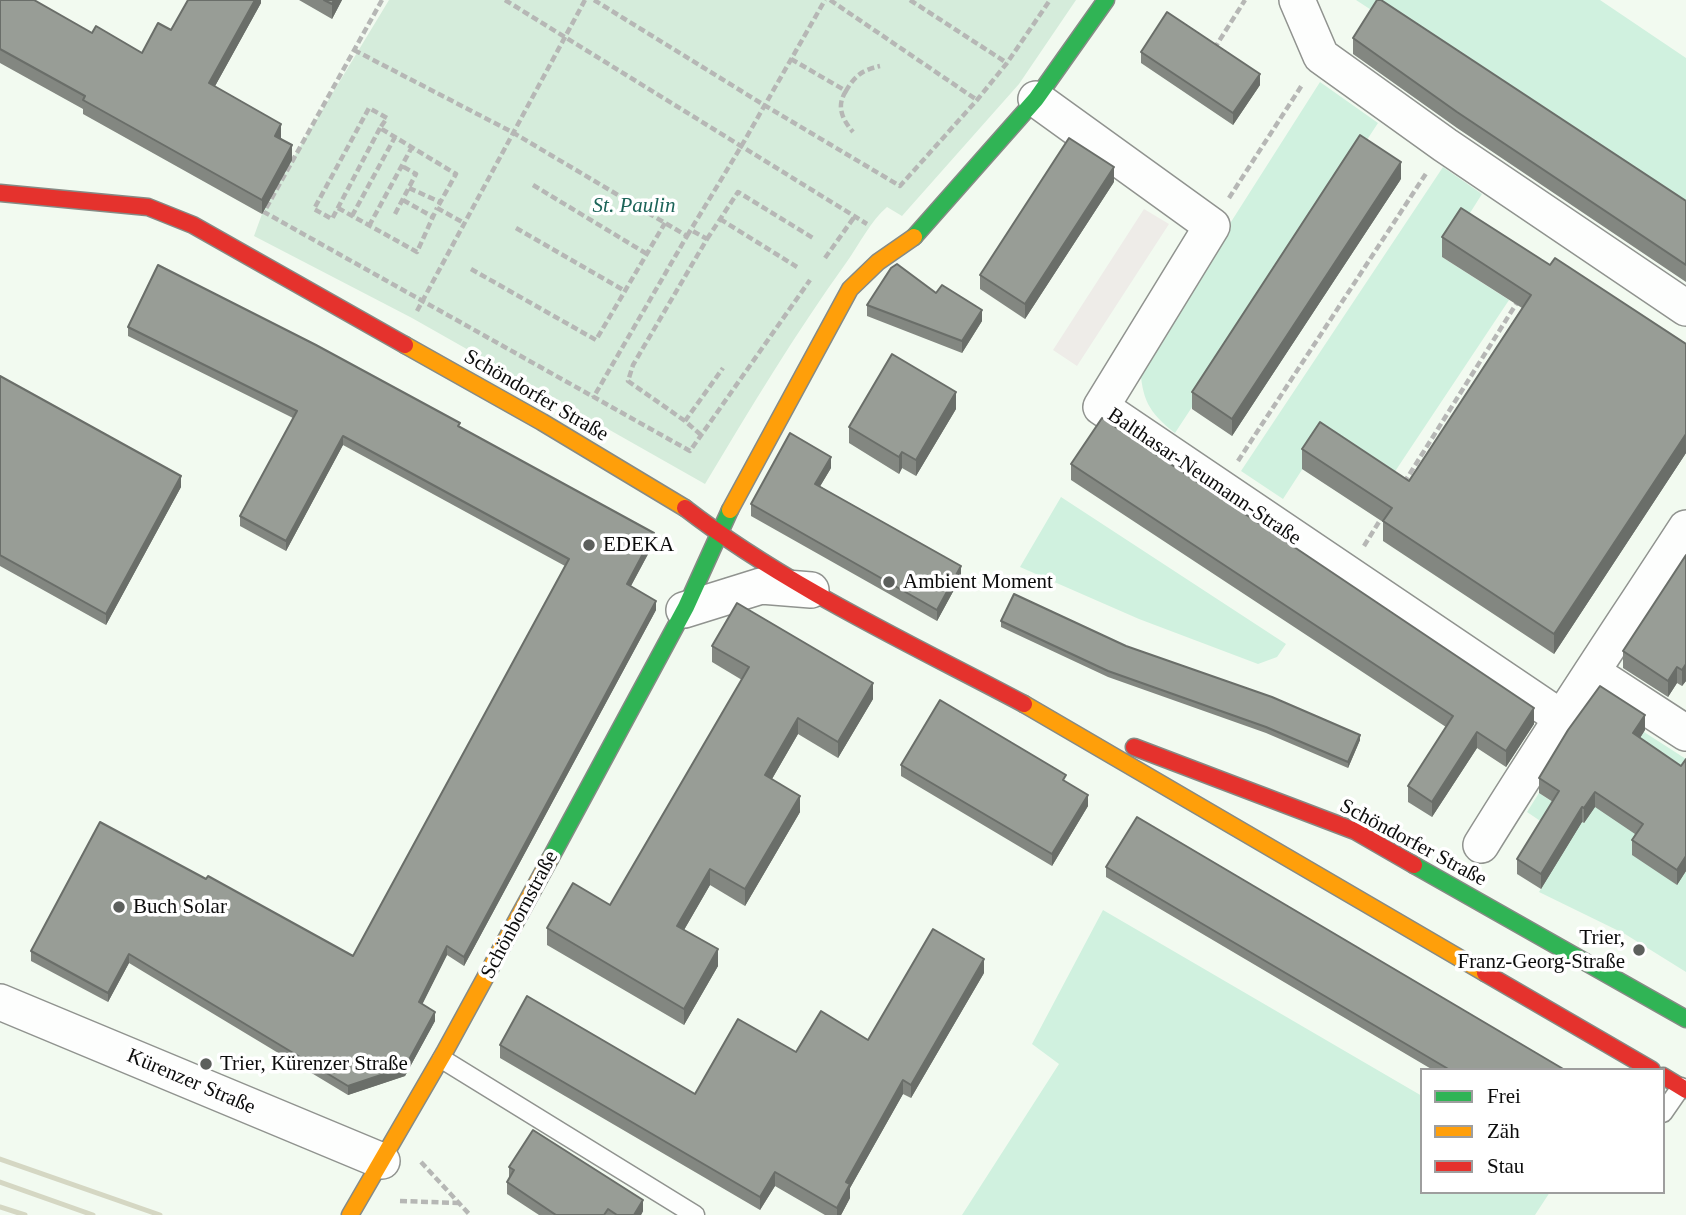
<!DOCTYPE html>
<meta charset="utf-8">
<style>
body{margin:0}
#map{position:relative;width:1686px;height:1215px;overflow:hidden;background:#f2faf0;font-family:Georgia,serif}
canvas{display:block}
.legend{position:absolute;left:1420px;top:1068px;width:245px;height:126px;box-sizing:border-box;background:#fff;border:2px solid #9e9e9e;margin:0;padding:9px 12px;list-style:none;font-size:21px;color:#0c0c0c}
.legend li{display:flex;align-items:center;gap:14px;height:35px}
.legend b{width:35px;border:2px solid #9e9e9e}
</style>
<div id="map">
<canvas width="1686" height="1215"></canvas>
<ul class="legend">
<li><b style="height:9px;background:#30b455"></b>Frei</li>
<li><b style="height:9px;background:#ff9f0a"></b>Zäh</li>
<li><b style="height:9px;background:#e5322d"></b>Stau</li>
</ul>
</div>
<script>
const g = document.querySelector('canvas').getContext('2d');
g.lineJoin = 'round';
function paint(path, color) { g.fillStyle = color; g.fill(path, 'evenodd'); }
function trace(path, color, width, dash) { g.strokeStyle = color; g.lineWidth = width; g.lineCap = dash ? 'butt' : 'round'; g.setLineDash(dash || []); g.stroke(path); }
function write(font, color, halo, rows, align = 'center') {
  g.font = font + ' Georgia,serif'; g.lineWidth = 7; g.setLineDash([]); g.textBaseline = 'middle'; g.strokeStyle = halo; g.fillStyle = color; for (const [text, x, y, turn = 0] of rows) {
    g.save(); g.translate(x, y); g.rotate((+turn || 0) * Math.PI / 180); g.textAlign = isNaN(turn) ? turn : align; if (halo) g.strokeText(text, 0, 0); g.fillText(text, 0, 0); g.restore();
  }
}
paint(new Path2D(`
 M1144,209l25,15 -92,142 -24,-16z`), '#eeece8');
paint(new Path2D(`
 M1356,0h244l86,58v158z
 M1320,82l58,41 -203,310c-27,-21 -33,-34 -35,-68z
 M1443,167l39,27 -40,63 67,43 -123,185 -66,-43 -37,57 -42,-28z
 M1061,497l225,147 -9,13 -19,7 -119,-45 -119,-52z
 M1644,732l42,27 -10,126 10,-14v101l-61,-38 -86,-42 31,-51 -43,-29 12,-19 45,30z
 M1103,910l319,186v96h128l-15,23h-573l97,-151 -27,-20z`), '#d0f1df');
paint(new Path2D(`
 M389,0h687l-57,84 -117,132 -15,-9c-16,13 -28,38 -41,56 -51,71 -96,146 -141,221l-293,-166 -158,-82 8,-22 30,-54z`), '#d5ecdb');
const lane = new Path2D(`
 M442,1059l253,156
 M1663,1113l18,-26`);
const street = new Path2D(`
 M1297,0l24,56 124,89 241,163
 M1036,99l176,127 -111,181 459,310
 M684,610l77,-24 50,4
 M1592,672l94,61
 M1481,845c66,-107 136,-211 205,-317
 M0,1002l382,159`);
const fast = new Path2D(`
 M914,237l122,-138 70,-99
 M550,859l136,-252 44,-97
 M1414,865l272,154`);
const slow = new Path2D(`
 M405,345l137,77 143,86
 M730,510l120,-221 28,-27 36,-25
 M1024,704l461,269
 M350,1215l94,-162 106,-194`);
const jam = new Path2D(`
 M0,193l148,14 45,18 212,120
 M685,508c101,78 226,136 339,196
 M1134,747l221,84 59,34
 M1485,973l167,97
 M1663,1076l23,14`);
trace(lane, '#90938f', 21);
trace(street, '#90938f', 38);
trace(fast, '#868a85', 19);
trace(slow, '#868a85', 19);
trace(jam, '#868a85', 19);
trace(new Path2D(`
 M382,0l-118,212 426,239 120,-171
 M505,0l362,224
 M594,0l170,105 136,81 77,-86 30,-37 43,-63
 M830,0l147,100
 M910,0l97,63
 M1214,49l31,-49
 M354,50l158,82 175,104 -94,162
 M791,59l55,32c9,-16 17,-21 34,-25
 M846,91c-10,15 -4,28 7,41
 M380,128l-48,91 -18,-10 55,-101 18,10 -7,10 76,46 -19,34 27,15
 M533,185l114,69
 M409,188l31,14
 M1229,198l73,-113
 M403,200l30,17
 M338,208l79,44 20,-44
 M395,214l21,-40 -14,-8
 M352,216l43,-79
 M720,219l77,48
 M369,226l43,-79
 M516,228l109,63
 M687,236l55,-91 83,-145
 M707,239l31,-47 75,46
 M825,258l30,-42
 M471,269l125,71 69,-117
 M417,311l168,-311
 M685,421l-57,-40 5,-16 74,-126 -16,-9
 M701,435l-16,-14 38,-53
 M1238,461l189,-289
 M1404,483l114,-182
 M1364,546l18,-29
 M421,1162l49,53
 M400,1201l58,2`), '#b6b7b5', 4.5, [7, 3.5]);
trace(lane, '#fdfefd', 18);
trace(street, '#fdfefd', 35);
trace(fast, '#30b455', 16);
trace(slow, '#ff9f0a', 16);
trace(jam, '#e5322d', 16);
trace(new Path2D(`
 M0,1159l160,56
 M0,1182l93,33
 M0,1207l25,8`), '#d5d7c3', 5);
paint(new Path2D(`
 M0,0l92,33 50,20 29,-23 90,-30v3l-46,83 66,52 11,22 -30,54 -179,-100v-5l-83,-46z
 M299,0h43l-10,19z
 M1353,38l333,163v81l-229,-154 -104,-74z
 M1141,52l119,33 -27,40 -92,-62z
 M1401,179l-169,257 -40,-27v-17z
 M1114,182l-89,137 -45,-30v-14z
 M1442,237l108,28 136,79v109l-132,201 -171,-113v-19l-81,-53v-20l107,32 113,-173 -80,-51z
 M936,293l46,28 -20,32 -95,-37v-11z
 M128,327l332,100 194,116 -23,43 25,24 -192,356 -17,-11 -25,49 13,17 -30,55 -57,19 -219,-132 -21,39 -77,-41v-10l322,5 212,-390 -222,-121 -57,106 -46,-25v-10l53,-98 -165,-82z
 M0,376l181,111 -75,138 -106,-59z
 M956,409l-40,67 -14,-8 -3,6 -50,-31v-16z
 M1071,464l463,260 -28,43 -29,-19 -45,69 -24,-15v-16l38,-59 -375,-247z
 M831,468l-11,18 141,91 -24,44 -186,-105v-12z
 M1686,555v126l-4,5 -5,-3 -9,14 -45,-29v-17z
 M1001,621l125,25 234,94 -12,28 -82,-35 -158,-56 -107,-50z
 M712,646l161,53 -35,59 -40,-24 -26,45 28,33 -55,94 -35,-21 -26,45 34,36 -34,59 -137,-80v-17l63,-23 132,-225 -30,-18z
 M1645,730l-5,8 41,28 5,-7v112l-9,14 -45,-30v-15l3,-6 -40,-27 -11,16 -2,-1 -41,67 -24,-15v-15l36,-57 -14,-9v-15z
 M901,765l165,17 22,24 -36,60 -151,-90z
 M1106,867l459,203h-132l-327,-193z
 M984,973l-73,125 -8,-4 -53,94v10l-9,17h-16l-50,-29 -15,24 -260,-152v-13l195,49 101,-42 72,-12z
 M509,1167l134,44 -2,4h-102l-32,-21v-12l2,-3z`), '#838781');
paint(new Path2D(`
 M255,0h6v3l-52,94v-14z
 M334,0h8l-10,19v-15z
 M1260,74v11l-27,40v-12z
 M281,124v14l-6,12v-14z
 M292,145v15l-30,54v-14z
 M1401,162v17l-169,257v-17z
 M1114,167v15l-89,137v-15z
 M982,310v11l-20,32v-12z
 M956,392v17l-40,67v-16z
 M1686,434v19l-132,201v-20z
 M343,436v9l-57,106v-10z
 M902,452v16l-3,6v-17z
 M831,457v11l-16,27v-11z
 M181,476v11l-75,138v-11z
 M654,533v10l-27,50v-9z
 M961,566v11l-24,44v-11z
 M656,601v9l-192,356v-9z
 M1686,664v17l-4,5v-16z
 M1677,667v16l-9,14v-16z
 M873,683v16l-35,59v-16z
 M1534,708v16l-28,43v-16z
 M1645,715v15l-12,19v-16z
 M798,718v16l-33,57v-16z
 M1477,732v16l-45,69v-15z
 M1360,735v5l-12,28v-6z
 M1595,792v15l-11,16v-15z
 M1088,795v11l-36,60v-12z
 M800,796v16l-55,94v-17z
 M1582,807v15l-41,67v-15z
 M1686,856v15l-9,14v-15z
 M710,869v16l-33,57v-16z
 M447,946v9l-28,56v-9z
 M718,949v17l-34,59v-16z
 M129,954v9l-21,39v-9z
 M984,959v14l-73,125v-13z
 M435,1012v9l-30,55 -57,19v-9z
 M903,1080v14l-53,94v10l-9,17h-4v-7l9,-26z
 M775,1172v14l-15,24v-13z
 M643,1200v11l-2,4h-7z`), '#6a6e69');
const building = new Path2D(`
 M0,0h34l58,33 4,-7 46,27 16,-30 13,7 17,-30h67l-46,83 72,41 -6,12 17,9 -30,55 -179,-100 2,-4 -85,-47z
 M324,0h10l-2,4z
 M1377,0h4l305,201v64l-229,-153 -104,-74z
 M1167,12l93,62 -27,39 -92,-61z
 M1360,135l41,27 -169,257 -40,-27z
 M1069,138l45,29 -89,137 -45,-29z
 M1461,208l89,57 5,-7 131,86v90l-132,200 -171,-113 9,-13 -90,-59 18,-27 89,59 122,-186 -89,-58z
 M897,264l39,29 6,-8 40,25 -20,31 -95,-36 24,-37z
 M158,265l158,80 144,78 -2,3 196,107 -27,51 29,17 -192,356 -17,-11 -28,56 16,10 -30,55 -57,19 -219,-132 -21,39 -77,-42 69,-129 106,57 2,-3 145,80 216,-397 -226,-123 -57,105 -46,-25 57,-105 -169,-84z
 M892,354l64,38 -40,68 -14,-8 -3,5 -50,-30z
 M0,376l181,100 -75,138 -106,-59z
 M1102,418l432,290 -28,43 -29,-19 -45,70 -24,-16 45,-70 -382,-252z
 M790,433l41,24 -16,27 146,82 -24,44 -186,-106z
 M1686,555v109l-4,6 -5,-3 -9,14 -45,-30z
 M1014,594l112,52 146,51 88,38 -12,27 -82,-35 -158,-56 -107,-50z
 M737,603l136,80 -35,59 -40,-24 -33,57 35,21 -55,93 -35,-20 -33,57 41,23 -34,60 -137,-81 26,-45 37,22 139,-238 -37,-21z
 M1600,686l45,29 -12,18 48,33 5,-7v97l-9,14 -45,-30 11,-16 -48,-32 -11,16 -2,-1 -41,67 -24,-15 42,-68 -20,-13 29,-48z
 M940,700l126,75 -3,5 25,15 -36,59 -151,-89z
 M1137,817l428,253h-115l-344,-203z
 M933,929l51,30 -73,126 -8,-5 -57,102 4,2 -13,24 -62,-36 -15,25 -260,-152 27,-49 168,98 43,-75 58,33 25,-41 47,29z
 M533,1130l110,70 -9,15h-17l-9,-6 -4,6h-48l-49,-33 7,-12 -5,-3z`);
paint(building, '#989d96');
trace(building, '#6a6e69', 2);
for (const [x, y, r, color] of [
 [589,545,7,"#5c5f5c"],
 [889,582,7,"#5c5f5c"],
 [119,907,7,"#5c5f5c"],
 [1639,950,7,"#5c5f5c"],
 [206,1064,7,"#5c5f5c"]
]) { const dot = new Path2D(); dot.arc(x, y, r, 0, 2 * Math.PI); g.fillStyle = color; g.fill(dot); trace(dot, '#fff', 2.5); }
write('italic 21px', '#1c6459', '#fff', [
 ["St. Paulin",634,206]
]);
write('21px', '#0c0c0c', '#fff', [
 ["Schöndorfer Straße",536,396,30],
 ["Balthasar-Neumann-Straße",1204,477,34],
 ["Schöndorfer Straße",1413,843,28],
 ["Schönbornstraße",520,915,-62],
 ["Kürenzer Straße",191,1082,23]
]);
write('21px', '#0c0c0c', '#fff', [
 ["EDEKA",603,545],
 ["Ambient Moment",903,582],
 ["Buch Solar",133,907],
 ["Trier,",1625,938,"right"],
 ["Franz-Georg-Straße",1625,962,"right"],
 ["Trier, Kürenzer Straße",220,1064]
], 'left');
</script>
